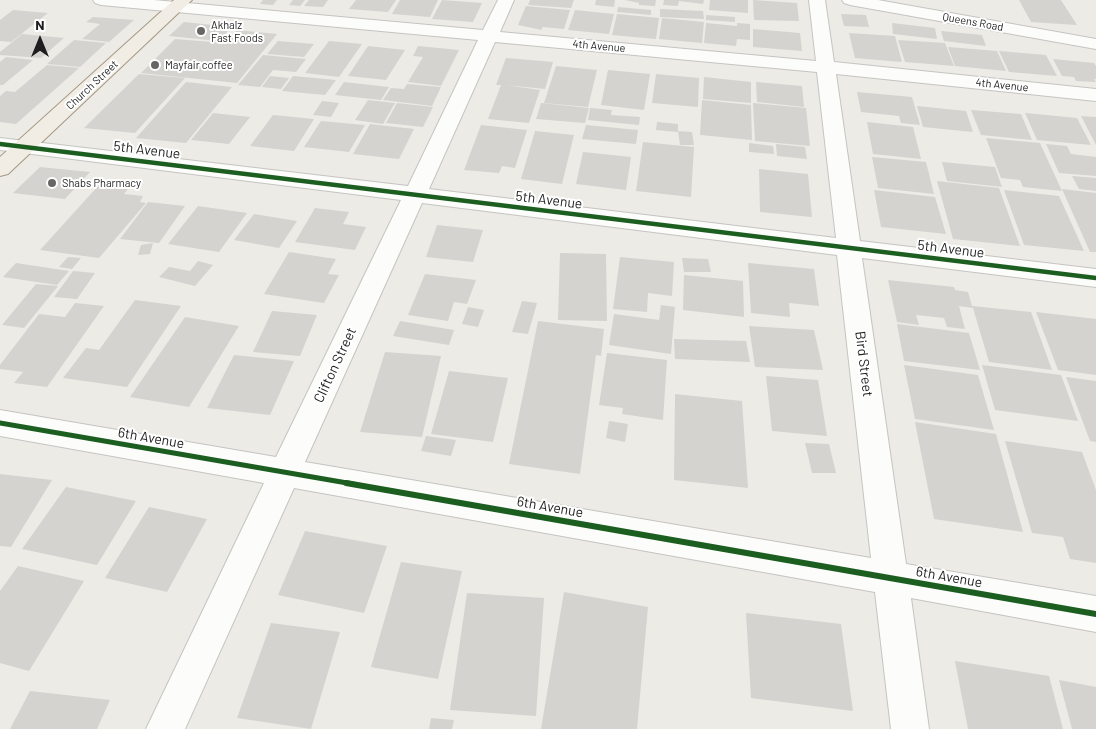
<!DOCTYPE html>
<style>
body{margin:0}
#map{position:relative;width:1096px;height:729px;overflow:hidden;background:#edebe6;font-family:Barlow,sans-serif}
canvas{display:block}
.north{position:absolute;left:15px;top:15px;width:50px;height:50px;-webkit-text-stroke:4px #fff;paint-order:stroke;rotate:0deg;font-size:14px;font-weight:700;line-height:20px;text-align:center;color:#1e1e1e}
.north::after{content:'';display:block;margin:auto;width:18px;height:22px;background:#1e1e1e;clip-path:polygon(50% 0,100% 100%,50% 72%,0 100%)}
</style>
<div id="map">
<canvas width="1096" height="729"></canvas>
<div class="north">N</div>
</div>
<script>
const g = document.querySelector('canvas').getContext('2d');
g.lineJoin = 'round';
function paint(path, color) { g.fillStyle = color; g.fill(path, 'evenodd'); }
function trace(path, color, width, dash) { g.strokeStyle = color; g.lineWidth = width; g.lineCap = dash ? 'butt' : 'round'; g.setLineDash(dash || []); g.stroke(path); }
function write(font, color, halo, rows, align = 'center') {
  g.font = font + ' Barlow,sans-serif'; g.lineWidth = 4; g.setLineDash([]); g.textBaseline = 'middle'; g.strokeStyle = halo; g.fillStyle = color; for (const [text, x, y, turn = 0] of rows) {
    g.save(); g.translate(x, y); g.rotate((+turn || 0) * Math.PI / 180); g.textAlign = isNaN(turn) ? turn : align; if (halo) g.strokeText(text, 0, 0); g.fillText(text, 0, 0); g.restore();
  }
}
paint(new Path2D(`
 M263,0h14l-4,5 -13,-1z
 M293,0h12l-5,6 -11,-1z
 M309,0h19l-5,7 -19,-1z
 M356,0h40l-8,12 -39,-3z
 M400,0h38l-8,17 -38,-3z
 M442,0l40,3 -9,19 -41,-3z
 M530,0h44l-3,8 -43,-3z
 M596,0h19l-1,7 -19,-2z
 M625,0h31l-1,6 -16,-1v-2z
 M664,0h40l-1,4 -24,-3 -1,5 -15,-1z
 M710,0h38v13l-39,-3z
 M753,0l44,3 2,18 -45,-1z
 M1019,0h42l16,25 -46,-3z
 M526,6l44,4 -6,19 -22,-2v3l-24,-5z
 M618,7l33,3v5l-34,-3z
 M660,9l43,2 1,8 -44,-2z
 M13,10l35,3 -37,29 -11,-1v-21z
 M575,10l39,4 -5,20 -41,-4z
 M617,14l42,4 -3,21 -44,-4z
 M841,14l25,1 3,12 -25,-1z
 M706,15l29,2v5l-29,-2z
 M93,17l41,3 -25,22 -27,-3 18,-15 -14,-2z
 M662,18l42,4 -2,21 -43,-4z
 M184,22l48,5 -14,14 -49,-5z
 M706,23l31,3v-3l13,1v16l-13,-1 -1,7 -32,-3z
 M892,23l43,5 2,11 -44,-5z
 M753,29l47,4 2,18 -49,-4z
 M237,30l40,4 -40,49 -96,-10 34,-34 50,4z
 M941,31l41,4 4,11 -42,-5z
 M849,33l46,3 7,26 -47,-4z
 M22,34l42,4 -23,20 -41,-3v-3z
 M74,40l32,3 -26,24 -33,-3z
 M898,40l47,3 9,23 -49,-4z
 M278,41l36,3 -10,13 -37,-3z
 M329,41l33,3 -23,33 -34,-4z
 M368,46l37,4 -19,30 -38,-4z
 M418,46l41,4 -18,36 -33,-4 15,-25 -10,-1z
 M948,47l49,4 9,20 -51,-5z
 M999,51l47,4 11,21 -48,-4z
 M263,55l43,4 -10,13 -23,-2 -13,17 -22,-2z
 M6,57l27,3 -30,25h-3v-23z
 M506,58l47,4 -8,27 -39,-4 34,5 -11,33 -41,-4 13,-34h-5z
 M1053,59l41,4 2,3v13h-2l2,3 -20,-1 -2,-4 -12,-1z
 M47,65l32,3 -63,56 -16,-2v-26l6,-5 9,1z
 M556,66l41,4 -9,37 -44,-4z
 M608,70l42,4 -6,36 -43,-5z
 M139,74l46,4 -50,55 -51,-5z
 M656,74l43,4 -1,29 -46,-4z
 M270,76l19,2 -8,11 -19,-2z
 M293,76l43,4 -11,15 -43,-4z
 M704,77l47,5v21l-48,-4z
 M186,82l46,5 -46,56 -50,-5z
 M344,82l45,5 -8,13 -46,-5z
 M756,82l46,4 2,21 -47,-5z
 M407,84l34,3 -9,19 -49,-6 8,-12 13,1z
 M857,92l55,5 8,28 -19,-2 -2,-7 -38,-4z
 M368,100l27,3 -12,21 -28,-4z
 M702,100l49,5 1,35 -52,-5z
 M322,101l17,2 -8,14 -18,-2z
 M397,103l36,4 -10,20 -37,-4z
 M541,103l48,5 -4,15 -49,-4z
 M753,103l53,5 4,38 -55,-5z
 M917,106l49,5 7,21 -50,-5z
 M590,108l22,2 -1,5 29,2 -1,8 -51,-5z
 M971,110l50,4 11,26 -51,-5z
 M213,113l37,4 -21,27 -38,-4z
 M1025,113l52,5 14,27 -54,-5z
 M273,115l41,4 -20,32 -44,-5z
 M1081,116l15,1v28z
 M321,121l44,4 -16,27 -45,-5z
 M657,122l21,2v8l-22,-2z
 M867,122l46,5 8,32 -48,-5z
 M370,124l44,5 -15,30 -46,-5z
 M481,125l46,5 -12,38 -13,-2 -3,7 -35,-3z
 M586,125l52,5 -2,14 -54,-5z
 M535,131l39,4 -12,49 -41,-5z
 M678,131l14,1 2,13h-14z
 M986,138l54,5 22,48 -39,-4 -3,-7 -19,-2z
 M643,142l51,5 -3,50 -55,-6z
 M749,143l24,3 1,8 -25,-2z
 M776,144l29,3 2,12 -30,-3z
 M1046,144l21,2 4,8 25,3v19l-37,-3z
 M583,152l48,5 -5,33 -50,-6z
 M872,157l54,5 8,32 -56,-6z
 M942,162l53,5 7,20 -55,-6z
 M40,167l50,5 -25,27 -52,-6z
 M759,169l49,5 4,43 -52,-5z
 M1072,176l24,2v13l-17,-2z
 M937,181l62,7 21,58 -67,-7z
 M99,185l29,4 -4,5 19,2 -3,6 6,1 -47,55 -59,-8z
 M1062,189l34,4v59h-6z
 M874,190l61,7 11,37 -65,-7z
 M1004,190l55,6 25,55 -60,-6z
 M148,202l37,4 -26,37 -39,-4z
 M198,206l49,7 -28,39 -51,-8z
 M315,208l34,4 -6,12 23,3 -11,23 -60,-8z
 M254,214l43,7 -18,27 -45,-8z
 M437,225l46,5 -10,32 -47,-5z
 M153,243l-3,11 -12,1 3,-10z
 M289,252l47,7 -8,15 11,1 -15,28 -60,-9z
 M560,253l46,1 1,67 -49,-1z
 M68,257l13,1 -9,11 -13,-2z
 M620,257l54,5 -2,34 -24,-3 -1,19 -34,-3z
 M682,258l26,1 3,13h-27z
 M198,261l15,4 -18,21 -36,-9 10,-10 21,4z
 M16,263l53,8 -12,14 -54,-8z
 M748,263l66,6 5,37 -30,-3 1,14 -39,-4z
 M73,271l22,2 -18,26 -23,-2z
 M425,274l51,6 -9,24 -13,-2 -6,19 -40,-6z
 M684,275l59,6 1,36 -61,-7z
 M888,280l66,7 1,3 13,2 4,14 59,6 21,58 -63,-8 -16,-54 -14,-2 6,23 -18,-2 -3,-9 -28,-3 3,10 -22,-3z
 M36,284l22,2 -34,42 -22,-3z
 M135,300l46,6 -54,81 -64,-9 23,-30 13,2z
 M522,301l15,2 -9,31 -16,-2z
 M75,303l29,3 -57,81 -33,-4 9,-11 -23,-3v-4l39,-51 26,3z
 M661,305l14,2 -4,47 -62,-9 5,-31 45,6z
 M468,307l16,3 -6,17 -16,-3z
 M272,311l45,4 -17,41 -47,-4z
 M1036,312l60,7v56l-38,-5z
 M185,317l54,9 -50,81 -59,-10z
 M400,321l54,9 -5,15 -56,-9z
 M538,321l66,8 -3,27 -5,-1 -16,119 -71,-10z
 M897,324l72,9 11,37 -76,-9z
 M749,326l65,4 9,40 -68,-3z
 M674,339l72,2 4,21 -75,-3z
 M385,352l56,4 -19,81 -62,-5z
 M607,353l60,7 -4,60 -41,-6 1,-6 -24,-3z
 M234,355l60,6 -24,54 -63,-7z
 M904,365l74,10 16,55 -79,-11z
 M982,365l79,10 17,46 -83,-11z
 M449,371l59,7 -15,64 -62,-8z
 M766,376l52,4 9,56 -55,-5z
 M1066,377l30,4v61l-6,-1z
 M675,394l67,7 6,87 -74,-8z
 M609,421l19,3 -3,18 -19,-4z
 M915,422l81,12 27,98 -89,-13z
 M426,436l30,4 -5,16 -30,-5z
 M1005,441l77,11 14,38v73l-26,-4 -7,-22 -31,-4z
 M805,443l24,1 7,29h-24z
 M0,474l52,6 -41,67 -11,-1z
 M66,487l70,14 -39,64 -75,-16z
 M149,507l58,12 -40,73 -62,-14z
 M305,531l82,15 -23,67 -86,-18z
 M401,562l61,9 -24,108 -67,-12z
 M18,566l66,15 -55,90 -29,-8v-72z
 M564,592l84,15 -11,122h-96z
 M467,593l77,5 -8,118 -86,-6z
 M746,613l95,11 12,87 -102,-13z
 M271,623l69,9 -29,97 -74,-11z
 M955,661l94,15 14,53h-95z
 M1059,680l37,7v42h-24z
 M30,691l80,9 -13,29h-87z
 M431,718l23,2 -2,9h-23z`), '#d5d3cf');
const minor = new Path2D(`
 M93,0h61l329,30 15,-30h16l-14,32 316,29 -7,-61h16l9,62 262,27v12l-260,-27 24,167 236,28v18l-234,-29 44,306 190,32v36l-185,-34 18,131h-38l-16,-137 -581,-104 -109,241h-39l118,-246 -264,-47v-26l276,47 125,-257 -401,-50v-12l408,48 70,-146 -377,-35 -6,-2zM495,42l322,30 19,166 -407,-49zM422,203l415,52 34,303 -566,-96z
 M842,0h36l218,39v10l-246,-44 -6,-2z`);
const major = new Path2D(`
 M174,0h18l-184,174 -8,2v-19z`);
trace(minor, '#c5c4c2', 2);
trace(major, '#a39883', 2);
paint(minor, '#fcfcfb');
paint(major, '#f1ece4');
trace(new Path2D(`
 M0,144l1096,134`), '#1b5e20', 4.5);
trace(new Path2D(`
 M0,423l353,61`), '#1b5e20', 5);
trace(new Path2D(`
 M346,483l750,131`), '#1b5e20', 6);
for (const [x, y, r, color] of [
 [201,31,5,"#666664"],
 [155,65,5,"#666664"],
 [52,183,5,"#666664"]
]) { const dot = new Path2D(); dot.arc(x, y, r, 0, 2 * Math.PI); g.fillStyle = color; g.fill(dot); trace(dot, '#fff', 2); }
write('11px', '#1e1e1e', '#fff', [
 ["Queens Road",973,22,10],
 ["4th Avenue",599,46,5],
 ["Church Street",92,85,-43],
 ["4th Avenue",1002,85,6]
]);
write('11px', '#1e1e1e', '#fff', [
 ["Akhalz",211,25],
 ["Fast Foods",211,38],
 ["Mayfair coffee",165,65],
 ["Shabs Pharmacy",62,183]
], 'left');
write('14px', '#1e1e1e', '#fff', [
 ["5th Avenue",147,150,7],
 ["5th Avenue",549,200,7],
 ["5th Avenue",951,249,7],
 ["Bird Street",864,364,83],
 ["Clifton Street",335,365,-65],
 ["6th Avenue",151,438,10],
 ["6th Avenue",550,507,10],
 ["6th Avenue",949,577,10]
]);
</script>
